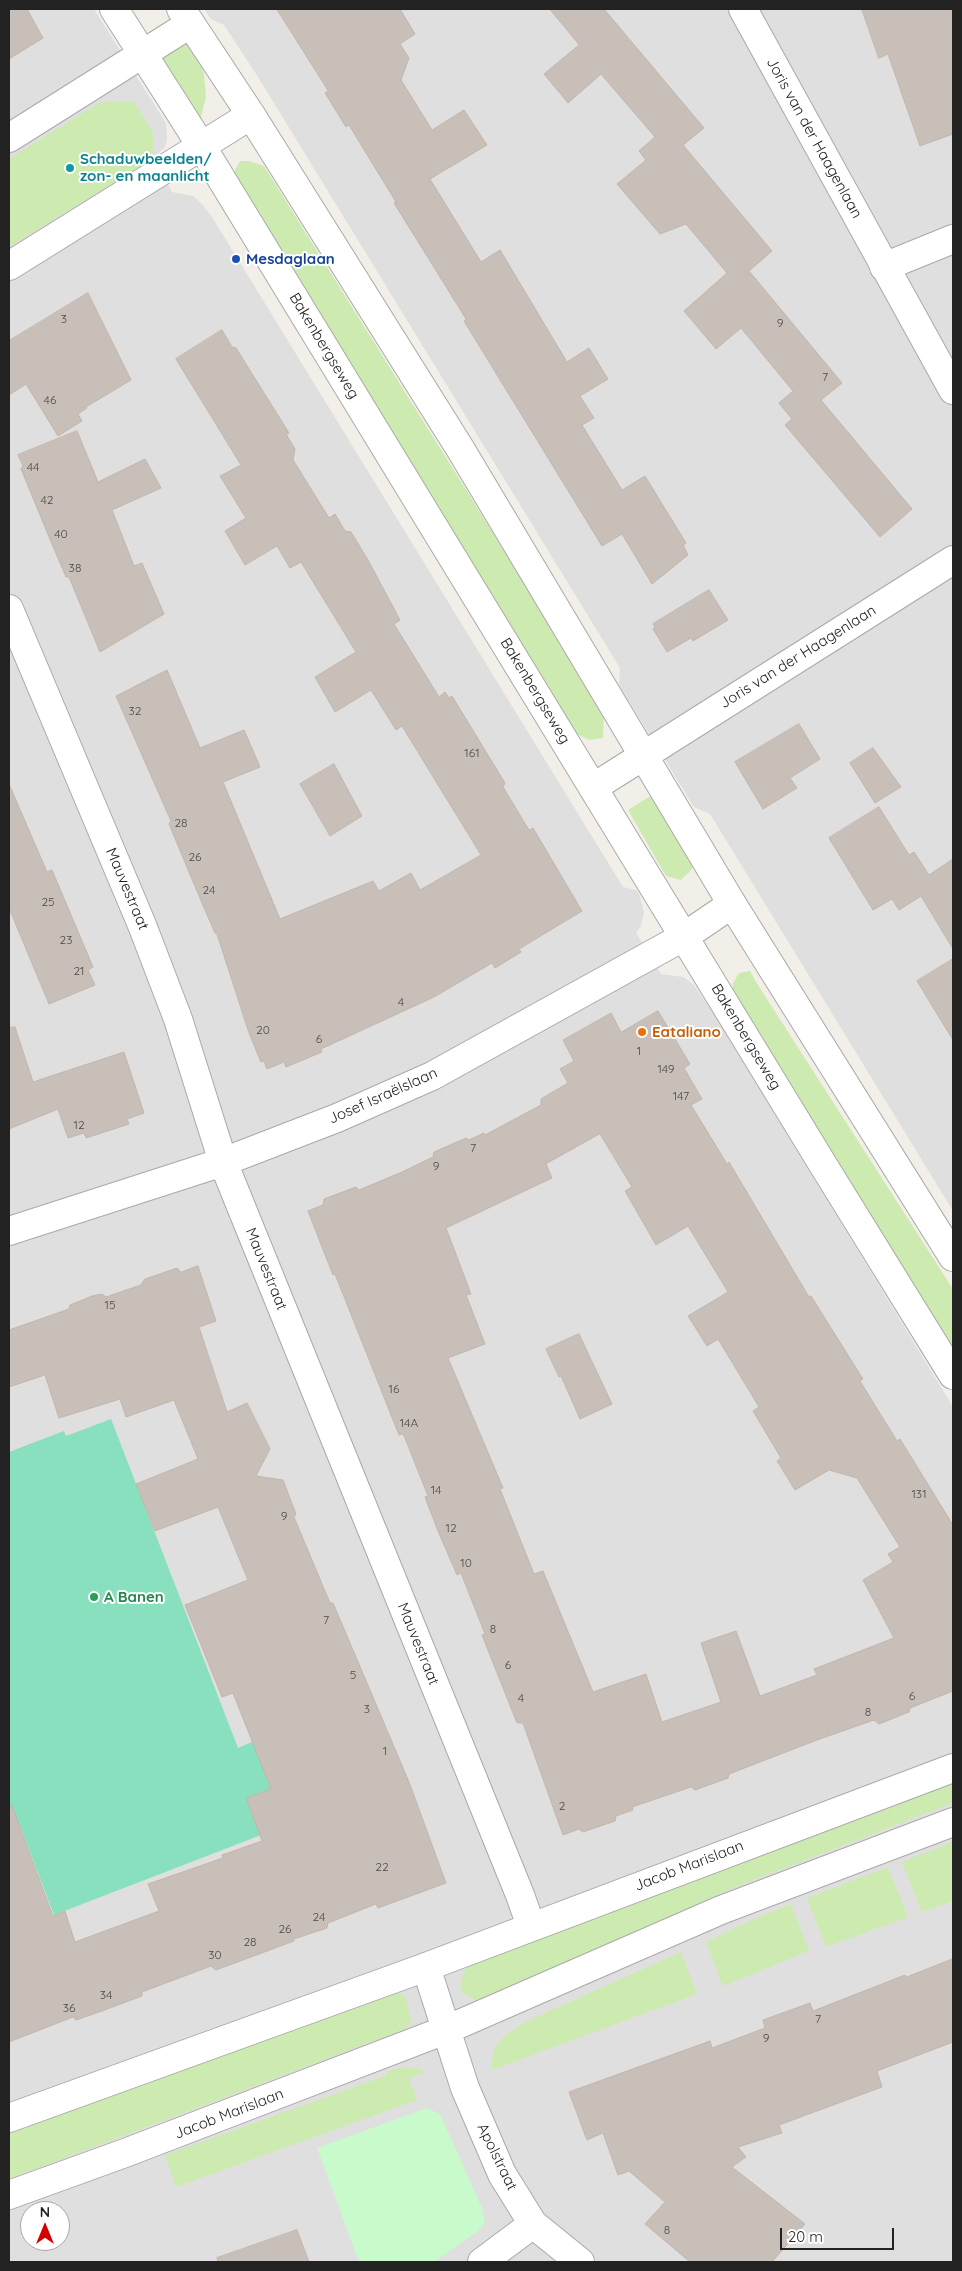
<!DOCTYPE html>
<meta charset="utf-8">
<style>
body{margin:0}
#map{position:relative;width:962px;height:2271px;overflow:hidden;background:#f2efe9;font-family:Quicksand,sans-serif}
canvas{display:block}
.frame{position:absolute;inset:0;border:10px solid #222;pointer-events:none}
.north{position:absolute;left:20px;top:2201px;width:50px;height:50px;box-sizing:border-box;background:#fff;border:1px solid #a7a7a7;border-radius:50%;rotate:0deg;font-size:14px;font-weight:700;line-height:20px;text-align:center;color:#222}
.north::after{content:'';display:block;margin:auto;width:18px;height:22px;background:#d40000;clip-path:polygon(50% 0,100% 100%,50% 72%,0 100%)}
.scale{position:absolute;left:780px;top:2228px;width:114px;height:22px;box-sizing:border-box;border:2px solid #222;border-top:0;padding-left:6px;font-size:15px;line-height:18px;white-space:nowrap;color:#222;-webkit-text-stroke:4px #fff;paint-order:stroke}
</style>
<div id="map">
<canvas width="962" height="2271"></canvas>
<div class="frame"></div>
<div class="north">N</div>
<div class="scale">20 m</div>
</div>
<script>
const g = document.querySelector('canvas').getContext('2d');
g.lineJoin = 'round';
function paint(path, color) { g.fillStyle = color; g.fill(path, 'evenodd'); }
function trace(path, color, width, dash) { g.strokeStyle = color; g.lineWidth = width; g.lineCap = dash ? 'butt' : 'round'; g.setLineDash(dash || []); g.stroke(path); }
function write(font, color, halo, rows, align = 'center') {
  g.font = font + ' Quicksand,sans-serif'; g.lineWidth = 4; g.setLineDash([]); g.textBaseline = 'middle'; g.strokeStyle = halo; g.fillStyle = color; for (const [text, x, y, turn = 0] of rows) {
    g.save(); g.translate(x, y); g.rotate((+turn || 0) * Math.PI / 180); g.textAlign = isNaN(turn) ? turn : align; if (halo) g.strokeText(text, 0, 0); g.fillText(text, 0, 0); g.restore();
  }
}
paint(new Path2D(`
 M9,9h85l72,114 1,16 -2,8 -11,11 18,34 21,4 9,8 10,13 411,670 13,3 3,4 5,18 -3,14 -5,7 25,41 22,3 10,7 15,21 245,402v855h-944zM30,2211h30v30h-30z
 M204,9h749v1202l-243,-397 -16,-7 -75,-122 1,-17 -362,-591 -34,-52 -13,-6z`), '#e0dfdf');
paint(new Path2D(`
 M183,38l14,8 7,28 2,23 -7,28 -36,-54 -1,-17z
 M102,101l32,1 19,30 1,26 -145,89v-88z
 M240,161h9l15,5 340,545 -1,27 -14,2 -20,-10 -337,-554z
 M652,795l39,59 1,15 -11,11 -15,-4 -38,-66z
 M750,971l6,11 197,307v64l-221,-356 1,-14 6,-10z
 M953,1777v26l-220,85 -242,108 -16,4 -14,-9 -1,-9 9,-20z
 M953,1842v59l-31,11 -20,-50z
 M888,1867l20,50 -82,30 -19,-49z
 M791,1904l18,47 -86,35 -17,-44 50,-24z
 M681,1952l16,42 -205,76c-2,-27 12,-34 33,-48z
 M386,1991l19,4 7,27 -7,7 -396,150v-50z
 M402,2067l14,1 10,4 -17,6 8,22 -241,87 -11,-32 220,-79 3,-5z`), '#cdebb0');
paint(new Path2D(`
 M427,2108l13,6 42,94 3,14 -7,9 -44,31h-75l-42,-114z`), '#c8facc');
paint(new Path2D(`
 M111,1419l127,329 16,-7 33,84 -233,90 -35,-92 -5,2 -5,-15v-358l55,-21 2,5z`), '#88e0be');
const building = new Path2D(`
 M9,9h18l16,29 -34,21z
 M277,9h123l15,25 -15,10 9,14 -8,22 31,50 32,-20 23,35 -57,34 51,83 19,-12 67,112 22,-14 19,31 -28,17 14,22 -12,7 40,65 23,-14 41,67 -3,2 5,10 -36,29 -30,-50 -20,12 -138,-225 2,-2 -72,-116 2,-1 -47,-77 -3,2 -21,-34 3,-2z
 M550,9h54l100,119 -21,17 89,106 -23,20 93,112 -21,17 91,109 -32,28 -95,-112 7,-6 -13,-16 14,-12 -52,-63 -25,21 -32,-38 43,-38 -41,-49 -26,10 -43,-50 29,-24 -7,-9 16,-14 -54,-63 -33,29 -24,-29 35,-29z
 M862,9h91v125l-33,12 -32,-92 -9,4z
 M88,293l43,87 -45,27 1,1 -9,6 4,7 -24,15 -32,-52 -17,11v-54z
 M222,330l10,17 4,1 53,85 -3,1 9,15 -2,11 36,58 6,-4 10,17 6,1 17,28 32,60 -6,4 45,73 6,-5 4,6 3,-2 53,87 -2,4 26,43 4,-2 49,83 -63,38 2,3 -26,16 -3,-5 -58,34 -113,52 1,3 -36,15 -2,-5 -17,7 -3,-8 -3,1 -12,-29 -32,-99 -2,-1 -16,-37 -30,-72 2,-3 -55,-125 51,-26 33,78 44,-18 16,37 -37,15 57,137 93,-38 6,10 32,-18 9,17 61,-35 -79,-129 -6,4 -25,-40 -36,22 -20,-35 41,-25 -55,-90 -11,6 -13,-22 -32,19 -20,-34 21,-13 -26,-42 21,-11 -65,-106z
 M77,431l21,51 47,-23 16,29 -49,22 22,56 8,-3 22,51 -64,38 -31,-75h-3l-14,-33 -31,-75 2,-3 -5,-11z
 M709,590l19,30 -35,21 -2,-3 -24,14 -14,-23 2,-2 -2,-3z
 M799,724l21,35 -30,19 7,10 -34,21 -28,-47z
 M873,748l28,39 -26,16 -25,-40z
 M334,764l28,52 -32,20 -30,-52z
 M9,784l38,88 5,-2 41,97 -5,3 7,15 -46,19 -40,-96z
 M879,807l30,48 5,-3 15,23 24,-16v90l-32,-53 -22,14 -7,-11 -19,11 -44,-72z
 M953,959v81l-36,-59z
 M658,1011l32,53 -6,4 18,31 -11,6 36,59 2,-2 80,135 2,-1 52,83 -3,2 37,60 3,-2 53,86v166l-43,17 -1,4 -30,12 -5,-4 -57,20 -88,34 -1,4 -33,12 -4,-3 -59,20 1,3 -17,6 -1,5 -32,11 -4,-3 -16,6 -40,-112h-6l-35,-88 3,-1 -24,-61 -4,2 -19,-44 -13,-34 3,-1 -23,-58 -2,-4 -4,1 -64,-161 -2,1 -25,-64 15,-6 1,-6 32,-12 3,3 43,-18 31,-15 1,-5 32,-14 3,2 15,-7 1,2 56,-30v-6l27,-16 -8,-14 14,-8 -11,-21 48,-27 10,19zM600,1134l32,53 -7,4 31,54 32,-19 40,66 -40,24 19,30 11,-7 41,68 -6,4 28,47 -4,3 18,29 34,-20 28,8 43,69 -12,7 5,8 -30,18 31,58 -80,31 3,6 -57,21 -24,-65 -35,12 20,59 -59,20 -16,-48 -53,18 -50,-121 -9,3 -34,-85 3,-1 -55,-130 37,-14 -19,-49 5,-1 -25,-66 106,-50 -6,-14z
 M15,1027l18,55 91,-30 20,61 -17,6 2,5 -43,14 -2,-5 -16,5 -10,-29 -49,20v-101z
 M198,1266l18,55 -17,6 28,85 20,-9 23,46 -14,27 27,4 13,34 -2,3 5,12 31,74h3l76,179 37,101 -68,25 -2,-4 -48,19 -1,5 -33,11v2l-78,29 -5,-4 -69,26v4l-40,15 -26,9 -3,-3 -64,25v-235l3,-1 41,110 12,-5 10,31 84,-31 -11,-27 75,-26 -1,-3 40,-14 -16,-43 25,-9 -38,-96 -11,4 -37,-92 63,-25 -30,-73 -63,24 -19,-47 62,-25 -24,-59 -48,17 -6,-18 -61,19 -14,-43 -36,12v-57l60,-21 1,-4 22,-9 10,-2 4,3 35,-12 4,-6 9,-3 23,-8 4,4z
 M579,1334l33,70 -32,15 -19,-43 -2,1 -13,-28z
 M953,1959v83l-76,29 5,16 -103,38 3,8 -44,14 8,10 -14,10 73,57 -33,38h-82l-45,-38 20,-22 -36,-31 -11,4 -15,-42 -16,7 -18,-48 141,-51 2,7 53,-20 -2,-8 47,-17 3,8 92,-36 1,2z
 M297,2230l12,32h-91l-1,-4z`);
paint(building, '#c7bfb8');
trace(building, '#c4b6ab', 1);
const minor = new Path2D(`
 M743,9l210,381
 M9,138l181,-114
 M9,266l242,-151
 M884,267l69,-28
 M9,609l133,316 36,94 45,143 297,733 11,31
 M594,787l359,-227
 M9,1231l214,-69 114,-44 95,-42 253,-140 47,-32
 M426,1967l39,121 37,86 31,50 47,38
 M482,2262l51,-38`);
const tertiary = new Path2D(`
 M114,9l88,138 623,1021 128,207
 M181,9l70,106 210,335 271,454 221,353
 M9,2118l417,-151 527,-199
 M9,2195l116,-42 323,-124 273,-119 232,-88`);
trace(minor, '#a9a9a9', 30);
trace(tertiary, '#a9a9a9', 30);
trace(minor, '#fff', 28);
trace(tertiary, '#fff', 28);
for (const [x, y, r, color] of [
 [70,168,5,"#0f9aa8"],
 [236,259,5,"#1a4fb4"],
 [642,1032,5,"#e8710a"],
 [94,1597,5,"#2e9e5b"]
]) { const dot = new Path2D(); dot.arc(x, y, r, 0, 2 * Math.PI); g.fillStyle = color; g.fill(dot); trace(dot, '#fff', 2); }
write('12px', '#4b4948', null, [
 ["3",64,319],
 ["9",780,323],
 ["7",825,377],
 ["46",50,400],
 ["44",33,467],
 ["42",47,500],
 ["40",61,534],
 ["38",75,568],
 ["32",135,711],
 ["161",472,753],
 ["28",181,823],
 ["26",195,857],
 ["24",209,890],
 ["25",48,902],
 ["23",66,940],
 ["21",79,971],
 ["4",401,1002],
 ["20",263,1030],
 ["6",319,1039],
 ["1",639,1051],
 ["149",666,1069],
 ["147",681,1096],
 ["12",79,1125],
 ["7",473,1148],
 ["9",436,1166],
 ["15",110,1305],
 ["16",394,1389],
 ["14A",409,1423],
 ["14",436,1490],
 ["131",919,1494],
 ["9",284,1516],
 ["12",451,1528],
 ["10",466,1563],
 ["7",326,1620],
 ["8",493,1629],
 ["6",508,1665],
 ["5",353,1675],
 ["6",912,1696],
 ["4",521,1698],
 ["3",367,1709],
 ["8",868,1712],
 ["1",385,1751],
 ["2",562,1806],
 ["22",382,1867],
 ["24",319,1917],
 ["26",285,1929],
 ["28",250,1942],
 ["30",215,1955],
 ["34",106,1995],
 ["36",69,2008],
 ["7",818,2019],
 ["9",766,2038],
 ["8",667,2230]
]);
write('15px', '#222', '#fff', [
 ["Joris van der Haagenlaan",814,138,61],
 ["Bakenbergseweg",324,346,59],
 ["Joris van der Haagenlaan",798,657,-32],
 ["Bakenbergseweg",535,691,59],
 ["Mauvestraat",127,889,67],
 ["Bakenbergseweg",746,1037,59],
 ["Josef Israëlslaan",383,1096,-24],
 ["Mauvestraat",266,1269,68],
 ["Mauvestraat",418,1644,68],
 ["Jacob Marislaan",689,1866,-21],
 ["Jacob Marislaan",229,2114,-21],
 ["Apolstraat",497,2157,64]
]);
write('bold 15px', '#0d838f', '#fff', [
 ["Schaduwbeelden/",80,159],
 ["zon- en maanlicht",80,176]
], 'left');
write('bold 15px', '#164399', '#fff', [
 ["Mesdaglaan",246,259]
], 'left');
write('bold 15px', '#c56008', '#fff', [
 ["Eataliano",652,1032]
], 'left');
write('bold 15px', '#27864d', '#fff', [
 ["A Banen",104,1597]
], 'left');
</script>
